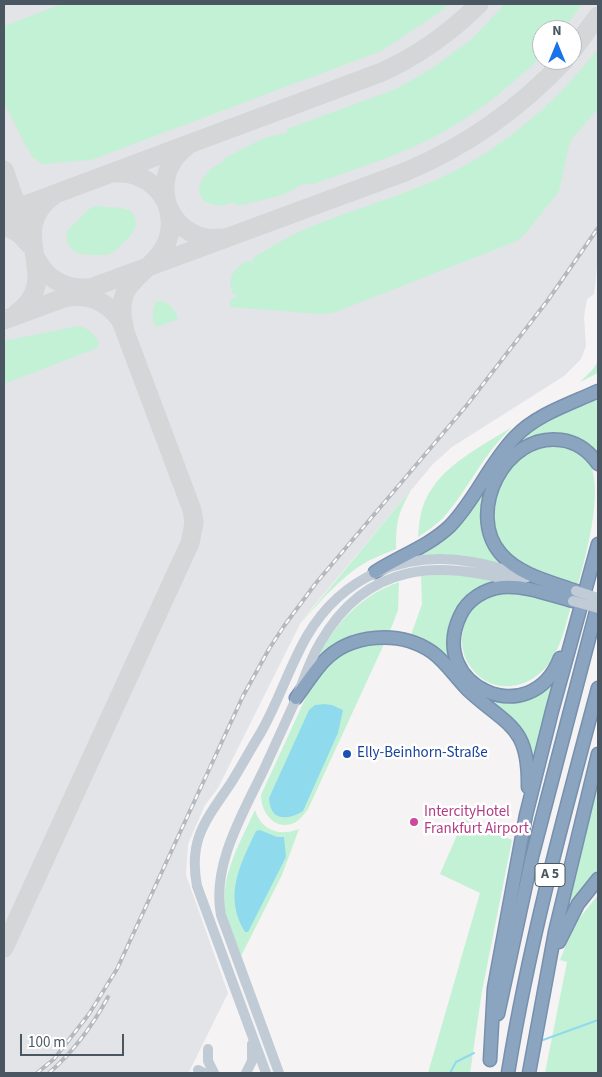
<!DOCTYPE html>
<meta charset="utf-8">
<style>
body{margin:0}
#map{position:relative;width:602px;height:1077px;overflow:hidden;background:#f5f3f3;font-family:"Source Sans 3",sans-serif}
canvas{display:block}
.frame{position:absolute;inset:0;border:5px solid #4a5661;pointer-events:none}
.north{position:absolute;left:532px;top:20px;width:50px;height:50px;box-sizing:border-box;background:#fff;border:1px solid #b7bbc0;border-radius:50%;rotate:0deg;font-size:14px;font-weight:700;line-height:20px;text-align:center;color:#4a5661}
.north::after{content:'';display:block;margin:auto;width:18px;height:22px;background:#1a73e8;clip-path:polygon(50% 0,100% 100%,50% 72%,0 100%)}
.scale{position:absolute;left:20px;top:1034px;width:104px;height:22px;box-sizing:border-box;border:2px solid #4a5661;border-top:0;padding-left:6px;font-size:15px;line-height:18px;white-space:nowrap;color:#4a5661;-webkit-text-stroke:4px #fff;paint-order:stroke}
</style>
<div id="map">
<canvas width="602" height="1077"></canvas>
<div class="frame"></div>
<div class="north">N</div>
<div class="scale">100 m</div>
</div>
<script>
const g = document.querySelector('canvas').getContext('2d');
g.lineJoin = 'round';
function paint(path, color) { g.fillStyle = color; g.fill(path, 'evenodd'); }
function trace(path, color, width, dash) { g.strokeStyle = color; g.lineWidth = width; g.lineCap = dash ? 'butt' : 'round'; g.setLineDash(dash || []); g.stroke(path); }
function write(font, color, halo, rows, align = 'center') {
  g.font = font + ' "Source Sans 3",sans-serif'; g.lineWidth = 5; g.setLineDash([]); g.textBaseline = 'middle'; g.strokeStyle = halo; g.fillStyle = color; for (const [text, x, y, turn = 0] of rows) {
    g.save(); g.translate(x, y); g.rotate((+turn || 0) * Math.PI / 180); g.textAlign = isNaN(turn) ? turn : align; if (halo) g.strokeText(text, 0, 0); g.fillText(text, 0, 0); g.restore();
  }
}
paint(new Path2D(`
 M4,4h594v255l-4,35 -7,5 -3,18 2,29 -5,13 -17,17 -112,71 -19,17 -121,144 -12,16 -82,164 -13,17 -17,39 -2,31 42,118 -39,79 1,1h-186zM542,30h30v30h-30z`), '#e2e4e7');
paint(new Path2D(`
 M62,4h387l-9,8 -59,39 -290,109 -49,4 -12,-9v-5l-4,-3 -22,-45v-76z
 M505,4h77l-19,26h-21v26c-34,32 -69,61 -110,82 -37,19 -78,31 -118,46h-10l-22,11 -40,10h-6l-4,-3c-24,11 -47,-8 -22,-32 5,-4 8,-6 13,-8l2,-4 39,-20 23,-5v-4l109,-40 32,-18 44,-32z
 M598,49v60l-24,27 -5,9 -10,46 -33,42 -9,8 -184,72 -14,1 -89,-7v-8l7,-2 -1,-2 -3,-1c-6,-16 0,-25 14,-33l5,1 2,-5c16,-9 31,-19 47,-26 45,-20 94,-32 139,-53 62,-28 116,-75 158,-129z
 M96,206l25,2 10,3c11,14 1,24 -9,33 -4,4 -8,8 -13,10 -10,2 -26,1 -35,-2l-7,-10v-11l22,-22z
 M157,301c11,0 18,7 21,18l-21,8c-7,-7 -4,-19 0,-26z
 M79,326c11,3 15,8 20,17l-2,5 -93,36v-43z
 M598,361v12l-18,9 13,-13z
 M598,399v58l-15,-14 -67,6 -32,66 25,51 -89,-9v-3c25,-14 45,-32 61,-57 13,-21 23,-43 42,-60 20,-20 50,-27 75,-38z
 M512,427c-29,27 -43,62 -69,91 -7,7 -16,13 -25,19 1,-13 2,-26 8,-38 16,-34 56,-53 86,-72z
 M567,445c9,5 18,11 24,20 11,31 -4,86 -13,119 -23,-7 -54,-12 -70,-31 -27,-30 -14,-79 18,-101 12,-8 27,-6 41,-7z
 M411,490c-13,23 -15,32 -15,59 -9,4 -18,7 -26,11 -28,15 -49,41 -70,64z
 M458,573l40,8v2c-38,3 -54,37 -48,71l-3,3 -11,-11 -25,-11 11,-31 -1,-28z
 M399,582l-1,28 -8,21c-34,-1 -47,6 -73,27 19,-35 43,-62 82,-76z
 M516,591l55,15c-5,17 -9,37 -19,53 -20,32 -63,39 -84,4 -13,-22 -4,-54 18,-66 9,-5 20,-6 30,-6z
 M385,642l-77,167c-4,5 -8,11 -14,14 -20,8 -33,-11 -33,-28l50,-109 14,-18 15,-12 21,-10z
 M560,667l-9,26 -19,72 -48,-66 2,-2c43,10 45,-1 74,-30z
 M598,783v89l-19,22 -18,32z
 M255,810c6,20 24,27 44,19l-17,46 -41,81c-4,-13 -12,-27 -15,-40 -8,-37 14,-73 29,-106z
 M464,819l48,21 -30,151 -12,82h-42l52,-180 -40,-19z
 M598,895v178h-53l22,-111 -7,-2 14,-35z`), '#c3f1d5');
paint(new Path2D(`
 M324,704l8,1 11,5 -5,23 -35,78c-16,10 -33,10 -34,-13l40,-88 6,-5z
 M260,830l17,7h7l2,20 -38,75h-3c-22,-36 -5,-67 11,-101z`), '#90daee');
trace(new Path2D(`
 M543,1040l55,-20
 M450,1073l6,-11 18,-9`), '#90daee', 2);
trace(new Path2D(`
 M572,51l26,-35
 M4,170l18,50
 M114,173c16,-1 31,4 42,15 18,18 19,48 3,67 -20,25 -45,30 -35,71
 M167,203c-6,-22 1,-43 20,-57
 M169,208c9,21 30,33 52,30
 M4,213l378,-141c37,-17 69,-40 97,-68
 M4,225l16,9 10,11
 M36,258c10,20 28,31 51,30
 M16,314c51,-37 -14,-81 38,-119
 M4,320l401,-148c62,-26 114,-63 160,-112
 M4,948l186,-405 4,-20 -2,-13 -71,-189c-14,-20 -33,-28 -57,-23`), '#d5d6d8', 19);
const highway = new Path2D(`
 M375,572c25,-16 54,-26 75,-46 26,-27 39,-62 65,-89 22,-23 55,-33 83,-46
 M576,591c-25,-9 -57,-16 -75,-37 -36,-41 4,-122 60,-114 16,2 28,11 37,24
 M560,658c-29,75 -133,28 -100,-42 7,-16 24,-27 42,-29 24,-2 48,8 71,14
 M296,698c9,-12 17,-25 27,-36 27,-29 77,-32 109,-10 14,10 24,26 36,38 40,37 61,35 60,97
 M559,942l19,-38 20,-25
 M498,1014l34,-157 66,-253
 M490,1060l4,-72 32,-173 26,-104 46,-167
 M508,1073c21,-130 56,-258 90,-385
 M529,1073l26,-141 43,-178`);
trace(highway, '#7690ad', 15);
trace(new Path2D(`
 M208,1049v12l6,12
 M198,1070l6,3
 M246,1073l6,-12v-17
 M266,1073l-69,-187c-9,-47 9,-66 34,-103 10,-16 19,-33 29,-49 18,-31 29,-67 47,-98 35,-60 98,-86 165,-74 19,3 37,9 55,15
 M279,1073l-58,-158c-10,-51 24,-105 45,-150 10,-22 20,-44 30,-66 8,-19 13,-38 24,-56 47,-82 120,-84 202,-59`), '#c1cbd6', 10);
trace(highway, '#8ba5c1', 12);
const rail = new Path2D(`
 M37,1073l17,-14 35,-45 28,-45 126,-273 26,-47 15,-23 32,-43 151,-178 81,-105 50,-72
 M49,1073c24,-21 44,-48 59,-76`);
trace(rail, '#b5b8bd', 4);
trace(rail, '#fff', 2, [5.5]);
trace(new Path2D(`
 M576,591l22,7
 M573,601l25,7`), '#c1cbd6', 10);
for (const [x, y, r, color] of [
 [347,754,5,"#1a4fb4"],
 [414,822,5,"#d1479c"]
]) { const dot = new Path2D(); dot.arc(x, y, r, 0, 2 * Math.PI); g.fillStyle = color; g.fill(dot); trace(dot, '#fff', 2); }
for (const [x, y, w] of [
 [550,875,30]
]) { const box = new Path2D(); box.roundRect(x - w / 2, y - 11.5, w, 23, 4); g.fillStyle = '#fff'; g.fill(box); trace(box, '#4a5661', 1); }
write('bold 14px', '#4a5661', null, [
 ["A 5",550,875]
]);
write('15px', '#164399', '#fff', [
 ["Elly-Beinhorn-Straße",357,754]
], 'left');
write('15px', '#b23c85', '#fff', [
 ["IntercityHotel",424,813],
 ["Frankfurt Airport",424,830]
], 'left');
</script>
